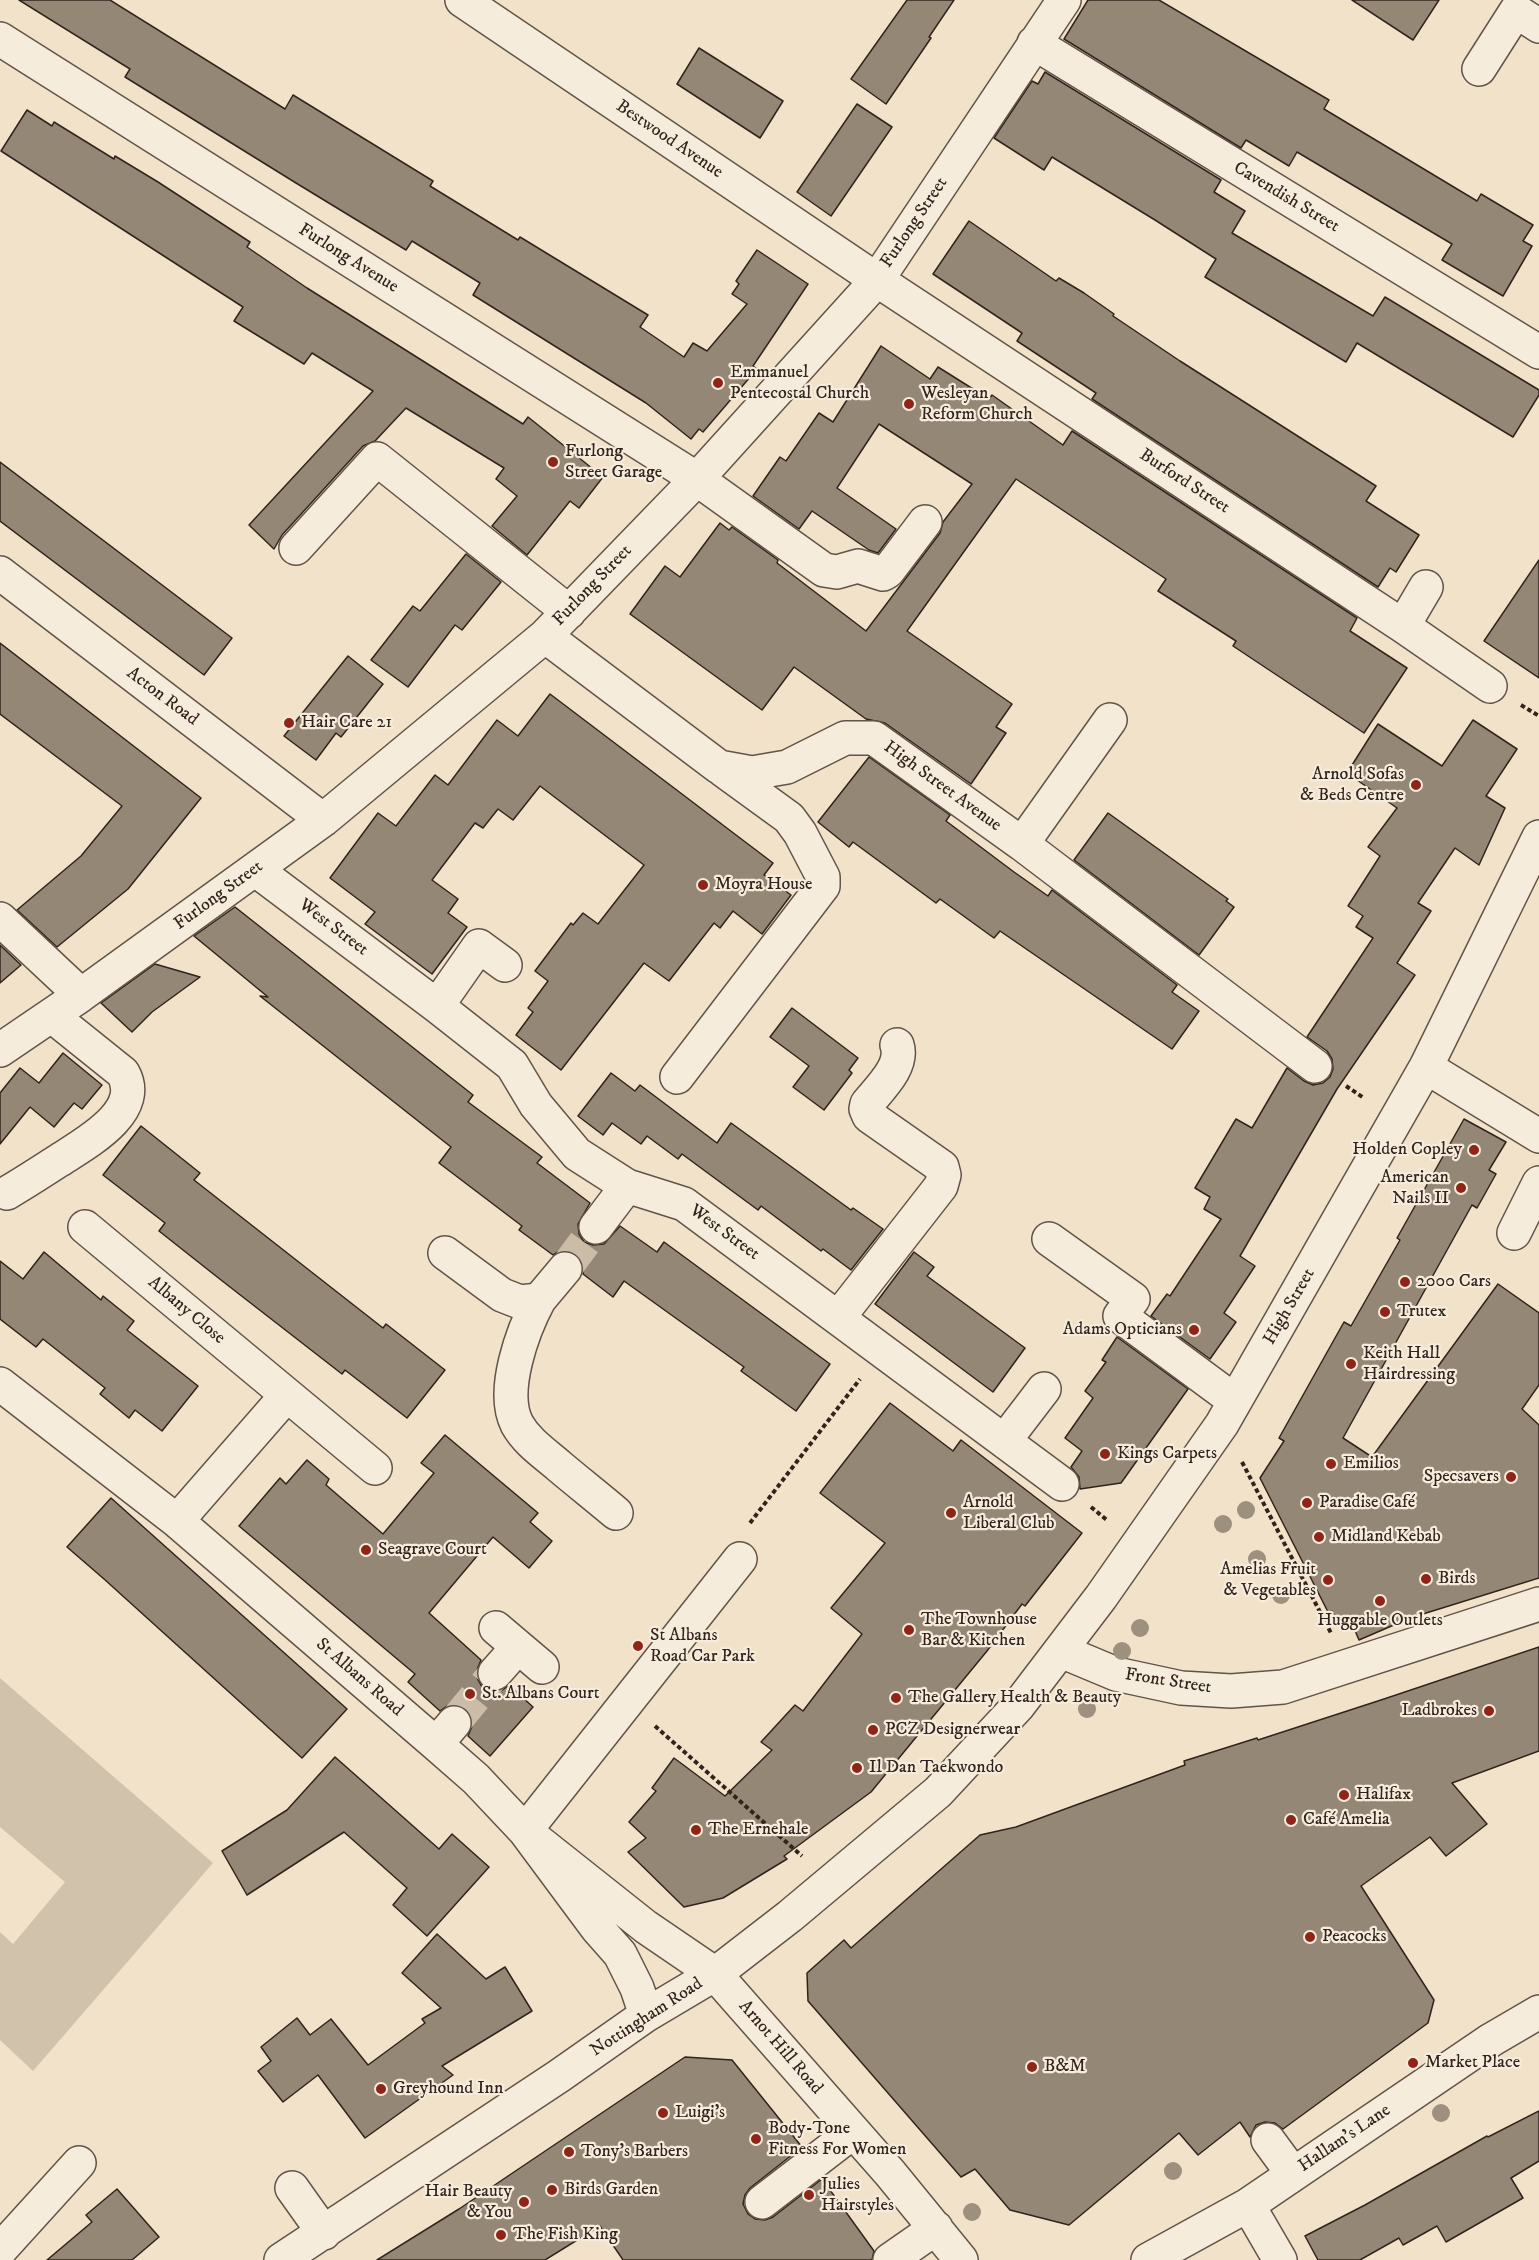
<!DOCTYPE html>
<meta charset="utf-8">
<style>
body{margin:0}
canvas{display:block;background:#f1e2c9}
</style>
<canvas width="1539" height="2260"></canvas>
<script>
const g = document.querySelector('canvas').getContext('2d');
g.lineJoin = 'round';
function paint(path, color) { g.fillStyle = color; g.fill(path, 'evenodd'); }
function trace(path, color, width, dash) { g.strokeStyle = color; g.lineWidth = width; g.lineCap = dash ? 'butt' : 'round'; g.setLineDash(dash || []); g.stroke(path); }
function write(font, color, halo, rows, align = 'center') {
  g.font = font + ' "IM FELL DW Pica",serif'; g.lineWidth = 4.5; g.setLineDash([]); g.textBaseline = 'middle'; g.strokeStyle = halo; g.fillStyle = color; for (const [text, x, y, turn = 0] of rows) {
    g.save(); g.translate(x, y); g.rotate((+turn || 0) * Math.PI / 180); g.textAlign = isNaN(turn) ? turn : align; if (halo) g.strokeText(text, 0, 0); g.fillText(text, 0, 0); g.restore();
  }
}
paint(new Path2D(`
 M0,1678l213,185 -180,208 -33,-31v-108l13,12 52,-62 -65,-55z`), '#d1c2ac');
const building = new Path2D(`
 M19,0h91l175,109 8,-14 140,86 -3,5 88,54 2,-3 128,78 -8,12 44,30 9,-14 14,8 40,-47 -15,-10 7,-10 -3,-3 21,-31 51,34 -55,82 4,3 -54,63 -4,-3 -8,10 -45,-36 -173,-108 7,-12 -68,-42 -6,9 -110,-67 -171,-106 5,-8z
 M907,0h47l-25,37 2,1 -45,66 -35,-25z
 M1088,0h71l170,100 -5,9 153,92 4,-7 52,31 -10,16 9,5 -29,50 -61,-36 10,-16 -155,-92 -8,14 -43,-26 -5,8 -177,-109z
 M1352,0h87l-26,40z
 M699,48l84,53 -23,37 -83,-54z
 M1045,72l176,108 -7,12 31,19 -13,22 141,83 12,-19 154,93v5l-26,42 -156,-94 -11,19 -141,-85 11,-18 -61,-39 -103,-63 -8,13 -50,-32 38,-57 6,3z
 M857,104l35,23 -61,89 -34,-24z
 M27,110l25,16 2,-4 60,37 1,-3 43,26 92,60 -3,5 60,41 216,136 5,-7 75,60 -24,31 -9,-7 -43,54 -35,-29 25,-30 -21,-17 8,-11 -98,-60 -31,33 -12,5 -81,89 -8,14 -25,-24 124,-134 -61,-38 -8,11 -70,-43 9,-14 -242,-156z
 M969,221l87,60 3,-3 25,15 30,21 -1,2 67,45 196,125 -10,15 53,34 -23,37 -6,-4 -12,19 -286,-188 4,-6 -79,-52 5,-8 -89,-59z
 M881,346l49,33 8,-12 51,32 3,-4 71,50 9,-14 285,187 -7,13 57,37 -43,65 -131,-87 3,-5 -78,-50 8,-12 -150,-100 -109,152 105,73 -16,23 10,6 -35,51 -86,-61 -19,-4 -72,-52 -32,43 -132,-96 35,-48 15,11 40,-54 9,7 3,-3 46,33 -1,3 89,68 74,-98 3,-11 29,-38 -93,-60 -42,64 59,41 -18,24 -9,-3 -57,-39 -13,18 -46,-33 27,-39 6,4 33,-48 14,9z
 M0,462l232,176 -28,37 -204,-154z
 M466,554l35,28 -39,48 -7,-5 -47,62 -37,-27 42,-54 7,5z
 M1539,560v118l-55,-37z
 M0,643l201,155 -73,91 -71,58 -40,-37 64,-54 41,-50 -122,-92z
 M348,656l35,28 -42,53 -5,-4 -20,27 -32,-24z
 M550,694l223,169 -9,12 27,20 -29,39 -29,-23 -13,17 -6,-5 -45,58 -25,-18 -83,107 -45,-35 17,-23 -5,-4 20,-27 -13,-10 36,-48 2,2 10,-12 15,11 46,-59 -104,-79 -27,34 -15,-11 -15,19 -8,-5 -43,57 26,19 -10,14 19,14 -35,47 -67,-50 10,-12 -45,-34 48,-65 18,13 39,-51 13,10 49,-65 21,16z
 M1473,720l44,29 -31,47 19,12 -26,57 -24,-17 -37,55 13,8 -34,52 18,12 -78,114 -97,167 15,10 -31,47 12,9 -26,37 -59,-43 16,-22 3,2 51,-77 -17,-10 6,-12 -15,-9 41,-69 16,9 35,-60 17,13 9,4 10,-2 7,-6 3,-8 -1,-10 -5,-8 -20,-14 66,-99 -17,-11 7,-11 -15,-10 32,-50 -12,-9 29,-39 -50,-35 31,-49 64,42z
 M869,757l81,58 -4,6 68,51 34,24 4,-6 125,95 -5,7 27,19 -27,38 -172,-118 -6,7 -54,-39 -4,4 -83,-61 -4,5 -31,-25z
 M1108,813l120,86 -2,2 8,6 -35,48 -125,-95z
 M235,907l238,188 -5,7 74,55 -5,6 53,40 -12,21 1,10 5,8 9,3 11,-1 16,-18 37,26 7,-10 166,122 -34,47 -55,-40 3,-4 -120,-86 -11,16 -30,-23v-11l-6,-9 -9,-3h-9l-6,4 -34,-25 3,-4 -83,-63 12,-16 -191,-151 8,1 -74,-61z
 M0,945l21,20 -21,18z
 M155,964l45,13 -48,35 -20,20 -31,-29z
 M792,1008l66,50 -9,12 3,3 -28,37 -31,-23 16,-21 -39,-29z
 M63,1053l39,32 -20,24 -8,-6 -20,24 -24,-20 -30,37v-51l20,-25 19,15z
 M611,1073l24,18 5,-6 77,58 14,-20 120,87 2,-2 30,21 -32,41 -28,-21 -2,2 -60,-45 -3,4 -76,-56 -4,5 -31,-23 -6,8 -29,-21 -9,12 -25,-19z
 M1464,1119l42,23 -17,28 7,4 -19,34 -5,-3 -129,233 29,19 126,-173 41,29v72l-17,24 17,16v153l-129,40 -51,22 -6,-14 -11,5 -10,-20 -4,1 -68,-134 24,-37 -5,-3 65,-116 7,4 49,-86 -3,-2z
 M141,1126l59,47 -6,7 189,148 3,-4 59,46 -38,48 -62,-48 -3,4 -121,-94 -62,-49 6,-8 -62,-48z
 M44,1252l57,48 2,-4 31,25 -7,9 71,56 -36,45 -27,-21 -6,8 -29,-24 5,-6 -62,-49 -7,8 -36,-28v-58l23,18z
 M914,1252l20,15 -7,9 98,72 -32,44 -118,-88z
 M1117,1337l71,52 -67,94 -41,6 -1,-12 -8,-10 11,-16 -17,-13 28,-40 -8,-7 21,-29 -4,-2z
 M890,1403l63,48 8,-11 121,93 -57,73 -3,-2 -35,47 -116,141 -87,64 3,3 -64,39 -39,9 -56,-55 18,-14 -17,-16 27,-31 -4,-3 22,-30 51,38 47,-46 -11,-8 34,-37 8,6 59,-77 -31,-26 54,-65 -65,-50z
 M445,1435l93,78 -8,9 22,19 -23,27 -36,-31 -64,76 52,47 -4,10v8l5,9 10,4h9l8,-6 24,22 -43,49 -22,-20 4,-10v-9l-5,-8 -10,-4 -10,1 -7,5 -32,-29 7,-8 -176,-148 41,-48 6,6 21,-24 22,19 -3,6 57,49 51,-61 -13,-10z
 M111,1498l236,211 -45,49 -198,-179 -37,-32z
 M1539,1647v104l-87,32 35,41 -41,32 -16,-19 -69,49 73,114 -6,23 -145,106 -8,-6 -10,-1 -9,3 -6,12 -10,-15 -42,33 -19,-22 -110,92 -59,-15 -35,-41 -14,8 -153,-176 -1,-28 37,-33 7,8 129,-113 36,-8 169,-62 -1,-4 73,-23 1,2 126,-41z
 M335,1757l104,92 13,-15 37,33 -62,69 -34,-31 14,-17 -63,-56 -97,63 -25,-44 65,-41z
 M437,1934l49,45 19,-12 27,44 -90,55 11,9 -88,63 -47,-63 -35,27 -25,-31 13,-10 -10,-14 36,-29 13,17 21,-16 37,46 57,-42 -3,-4 19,-11 -39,-35z
 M685,2057l47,3 70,87 -52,41 -5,7 -2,9 5,10 7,5 10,1 8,-3 49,-38 52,72 -2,9h-249l-23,-34 -55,34h-168l82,-51z
 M1539,2111v50l-28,17 12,20 -77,44 -9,-16 -34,19 -4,-7 -39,22h-42l-13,-24 60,-31 122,-69 1,1z
 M117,2189l42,48 -27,23h-85l45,-38 -6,-7z`);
paint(building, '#958776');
trace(building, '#32241d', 1.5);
trace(new Path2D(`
 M565,1269l31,-42
 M454,1723l41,-50`), '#cbbca7', 33, [33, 16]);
const minor = new Path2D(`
 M462,0l415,280 526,346 87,60
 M0,39l697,440 127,91 13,2 21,-6 25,8 5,-3 37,-49
 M1034,43l505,309
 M1479,69l37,-58 23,15
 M296,548l81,-89 192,153
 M0,573l323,247
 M1403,626l23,-39
 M545,636l174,131 33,6 35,-6 58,-29h29l148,106 293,222
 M1022,844l88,-124
 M256,870l181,136 75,59 24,40 41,49 50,32 57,18 378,280
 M0,919l81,76
 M437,1006l42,-60 26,19
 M0,1050l81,-55 242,-175 222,-184 152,-157 180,-199 187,-280
 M1426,1067l113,69
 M677,1077l146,-191v-9l-23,-44 -11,-15 -66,-48
 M7,1193c17,-10 34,-21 51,-32 26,-17 87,-49 65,-88l-71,-57
 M85,1227l290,241
 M596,1227l31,-41
 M1514,1233l25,-50
 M1049,1239l84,60 -13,17 115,85
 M445,1253l57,42 18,7 19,-2 26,-31
 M539,1300c-16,30 -39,91 -22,124 10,18 27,29 42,42 19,16 38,31 57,47
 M838,1318l103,-132 3,-11 -2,-8 -73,-51 -3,-7 1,-5c13,-16 37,-38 30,-59
 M0,1384l177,137 259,223 40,35 49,52 121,96 69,47 175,199 71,87
 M1005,1440l39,-51
 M177,1521l109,-125
 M496,1628l46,39
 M1061,1651l55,23 65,14 50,3 52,-4 256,-83
 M495,1673l23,-26
 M436,1744l18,-21
 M646,2015l-9,-27 -17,-34 -23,-26 -72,-97 215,-272
 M1268,2140l25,34
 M292,2188l32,45
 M762,2202l91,-70
 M1248,2205l32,55
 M0,2250l79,-87
 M281,2260l278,-184 87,-61 69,-41 75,-58 148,-124 80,-86 83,-109 121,-173 204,-357 113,-230
 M890,2260l46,-32
 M1148,2260l100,-55 243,-165 48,-28`);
trace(minor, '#625448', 36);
trace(new Path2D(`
 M1521,705l18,11
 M1346,1086l18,12
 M1242,1462l89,171
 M1091,1507l17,14
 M750,1523l110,-144
 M655,1726l147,130`), '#32241d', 4, [4.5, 3]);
trace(minor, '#f6ecdc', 33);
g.fillStyle = '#9e907e';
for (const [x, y] of [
 [1246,1510],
 [1223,1524],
 [1257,1559],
 [1281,1595],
 [1140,1628],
 [1122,1651],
 [1087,1709],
 [1441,2113],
 [1173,2171],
 [972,2212]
]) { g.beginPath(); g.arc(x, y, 9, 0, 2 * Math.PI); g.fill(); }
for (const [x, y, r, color] of [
 [718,383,6,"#8f2418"],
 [909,404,6,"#8f2418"],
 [553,462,6,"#8f2418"],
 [289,723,6,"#8f2418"],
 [1416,785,6,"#8f2418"],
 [703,885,6,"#8f2418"],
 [1474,1150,6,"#8f2418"],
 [1461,1188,6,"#8f2418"],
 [1405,1282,6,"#8f2418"],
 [1385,1312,6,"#8f2418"],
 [1194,1330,6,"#8f2418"],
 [1351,1364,6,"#8f2418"],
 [1105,1454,6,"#8f2418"],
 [1331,1464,6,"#8f2418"],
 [1511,1477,6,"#8f2418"],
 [1307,1503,6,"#8f2418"],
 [951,1513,6,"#8f2418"],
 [1319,1537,6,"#8f2418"],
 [366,1550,6,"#8f2418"],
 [1426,1579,6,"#8f2418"],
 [1328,1580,6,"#8f2418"],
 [1380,1601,6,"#8f2418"],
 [909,1630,6,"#8f2418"],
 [638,1646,6,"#8f2418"],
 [470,1694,6,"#8f2418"],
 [896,1698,6,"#8f2418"],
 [1489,1711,6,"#8f2418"],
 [873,1730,6,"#8f2418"],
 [857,1768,6,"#8f2418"],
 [1344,1795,6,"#8f2418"],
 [1291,1820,6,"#8f2418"],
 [696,1830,6,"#8f2418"],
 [1310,1937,6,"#8f2418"],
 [1413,2063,6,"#8f2418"],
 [1032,2067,6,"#8f2418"],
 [381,2089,6,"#8f2418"],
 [663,2113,6,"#8f2418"],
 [756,2139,6,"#8f2418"],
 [569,2152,6,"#8f2418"],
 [552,2190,6,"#8f2418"],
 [809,2195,6,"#8f2418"],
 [524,2202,6,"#8f2418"],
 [501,2235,6,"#8f2418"]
]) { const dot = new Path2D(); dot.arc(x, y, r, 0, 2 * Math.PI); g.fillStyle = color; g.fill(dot); trace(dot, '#f6ecdc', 2); }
write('18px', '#32241d', '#f6ecdc', [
 ["Bestwood Avenue",669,140,34],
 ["Cavendish Street",1286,198,31],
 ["Furlong Street",915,223,-56],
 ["Furlong Avenue",348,259,32],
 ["Burford Street",1184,482,33],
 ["Furlong Street",593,586,-46],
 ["Acton Road",162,697,37],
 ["High Street Avenue",942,787,36],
 ["Furlong Street",219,896,-36],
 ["West Street",333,928,37],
 ["West Street",724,1233,36],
 ["High Street",1290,1307,-60],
 ["Albany Close",186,1311,40],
 ["St Albans Road",359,1678,41],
 ["Front Street",1168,1682,9],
 ["Nottingham Road",647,2018,-33],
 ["Arnot Hill Road",780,2048,49],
 ["Hallam's Lane",1345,2139,-34]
]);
write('18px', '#32241d', '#f6ecdc', [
 ["Emmanuel",730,373],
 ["Pentecostal Church",730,394],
 ["Wesleyan",921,394],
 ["Reform Church",921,415],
 ["Furlong",565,452],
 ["Street Garage",565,473],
 ["Hair Care 21",301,723],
 ["Arnold Sofas",1404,775,"right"],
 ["& Beds Centre",1404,796,"right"],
 ["Moyra House",715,885],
 ["Holden Copley",1462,1150,"right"],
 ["American",1449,1178,"right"],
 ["Nails II",1449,1199,"right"],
 ["2000 Cars",1417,1282],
 ["Trutex",1397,1312],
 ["Adams Opticians",1182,1330,"right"],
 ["Keith Hall",1363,1354],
 ["Hairdressing",1363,1375],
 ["Kings Carpets",1117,1454],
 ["Emilios",1343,1464],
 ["Specsavers",1499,1477,"right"],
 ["Arnold",963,1503],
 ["Liberal Club",963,1524],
 ["Paradise Café",1319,1503],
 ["Midland Kebab",1331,1537],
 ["Seagrave Court",378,1550],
 ["Amelias Fruit",1316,1570,"right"],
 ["& Vegetables",1316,1591,"right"],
 ["Birds",1438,1579],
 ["The Townhouse",921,1620],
 ["Bar & Kitchen",921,1641],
 ["Huggable Outlets",1380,1621,"center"],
 ["St Albans",650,1636],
 ["Road Car Park",650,1657],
 ["St. Albans Court",482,1694],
 ["The Gallery Health & Beauty",908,1698],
 ["Ladbrokes",1477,1711,"right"],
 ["PCZ Designerwear",885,1730],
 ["Il Dan Taekwondo",869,1768],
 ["Halifax",1356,1795],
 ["Café Amelia",1303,1820],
 ["The Ernehale",708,1830],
 ["Peacocks",1322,1937],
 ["Market Place",1425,2063],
 ["B&M",1044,2067],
 ["Greyhound Inn",393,2089],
 ["Luigi's",675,2113],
 ["Body-Tone",768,2129],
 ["Fitness For Women",768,2150],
 ["Tony's Barbers",581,2152],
 ["Julies",821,2185],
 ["Hairstyles",821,2206],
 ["Birds Garden",564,2190],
 ["Hair Beauty",512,2192,"right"],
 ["& You",512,2213,"right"],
 ["The Fish King",513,2235]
], 'left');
</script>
